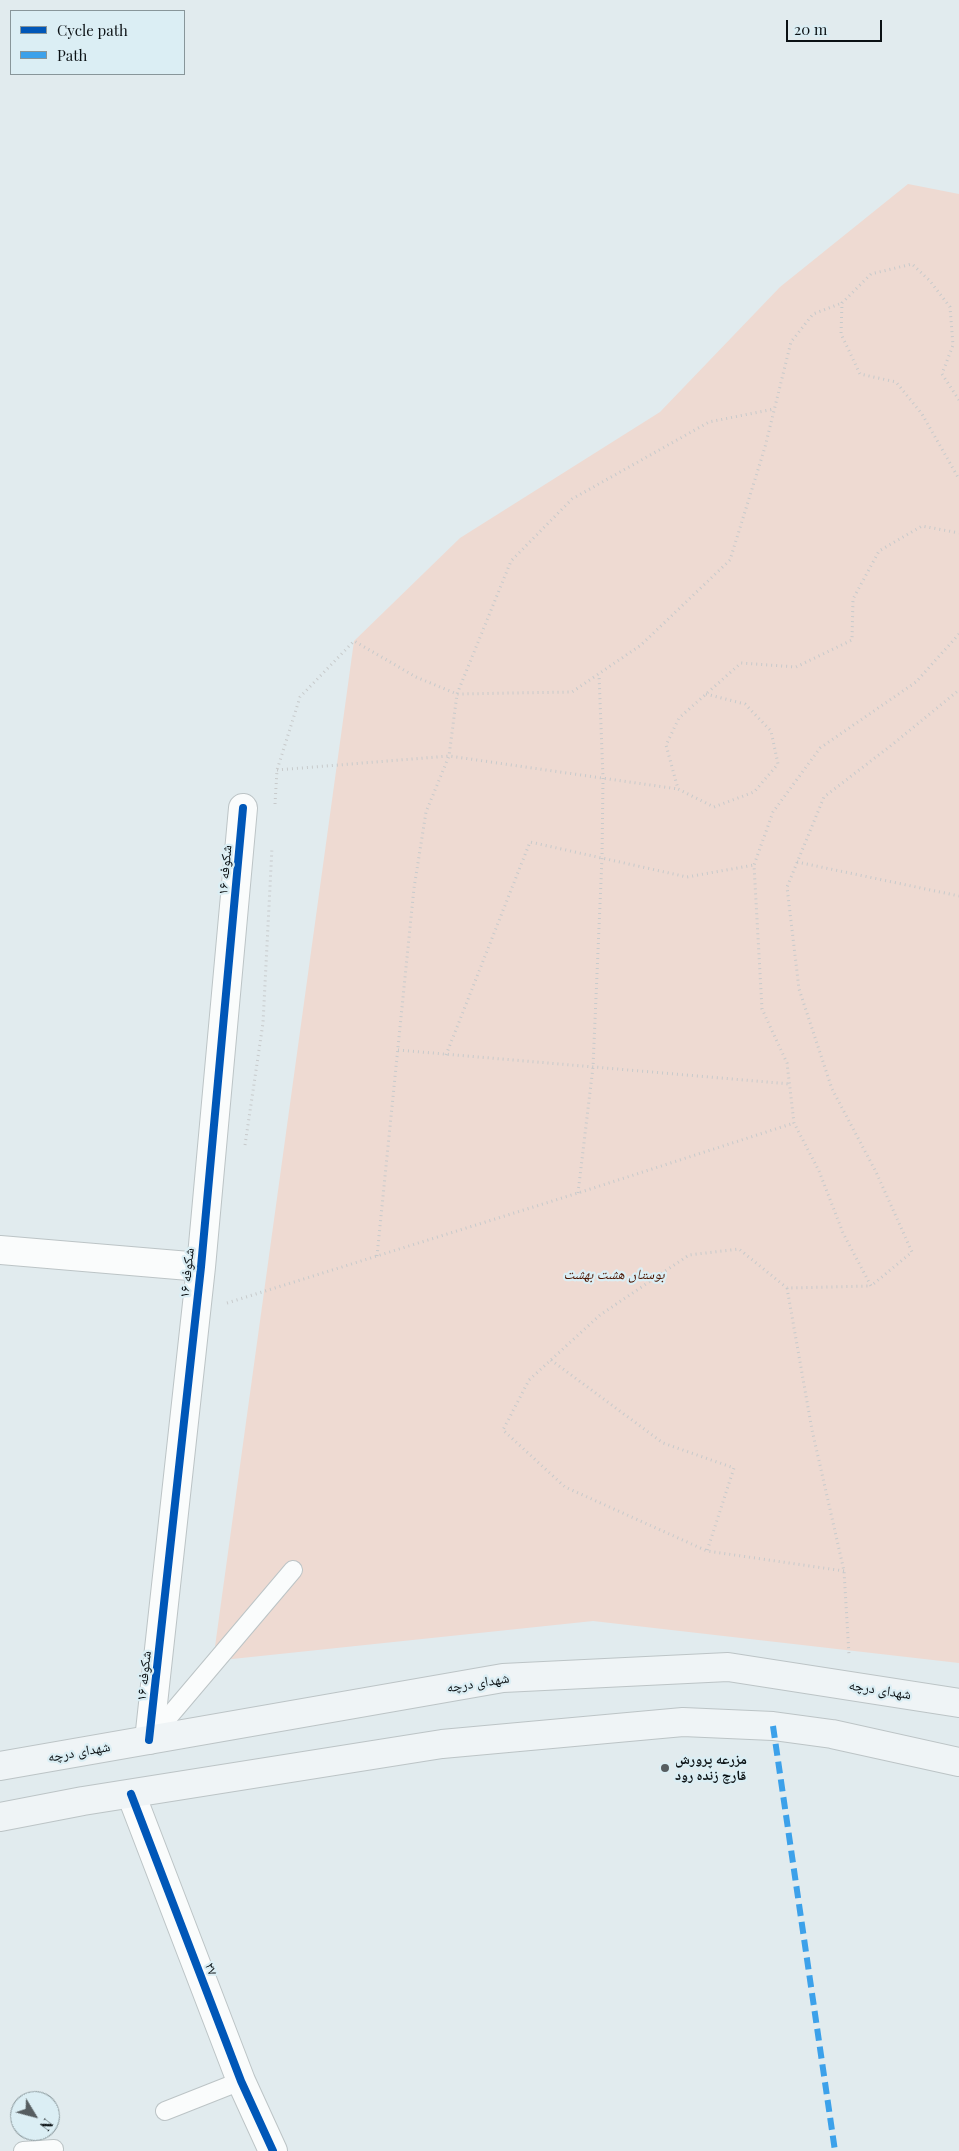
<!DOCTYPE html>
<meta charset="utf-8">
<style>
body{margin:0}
#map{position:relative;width:959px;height:2151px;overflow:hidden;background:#e1ebee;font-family:"Playfair Display",serif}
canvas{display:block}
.legend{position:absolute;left:10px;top:10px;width:175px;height:65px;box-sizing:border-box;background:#dbeef4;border:1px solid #88969a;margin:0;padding:6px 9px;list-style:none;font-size:15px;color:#0b1114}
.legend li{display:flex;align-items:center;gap:10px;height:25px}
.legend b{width:25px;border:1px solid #88969a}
.north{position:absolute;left:10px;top:2091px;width:50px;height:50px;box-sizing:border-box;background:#dbeef4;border:1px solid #88969a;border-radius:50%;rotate:127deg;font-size:14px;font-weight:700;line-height:20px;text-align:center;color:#0b1114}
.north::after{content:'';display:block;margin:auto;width:18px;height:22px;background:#565d60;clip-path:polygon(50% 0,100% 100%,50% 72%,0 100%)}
.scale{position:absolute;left:786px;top:20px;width:96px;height:22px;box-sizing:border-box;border:2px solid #0b1114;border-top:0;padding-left:6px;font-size:15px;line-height:18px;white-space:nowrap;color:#0b1114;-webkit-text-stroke:4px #dbeef4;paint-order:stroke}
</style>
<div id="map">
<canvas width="959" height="2151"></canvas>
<ul class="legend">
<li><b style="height:6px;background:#0057b8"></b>Cycle path</li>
<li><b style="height:6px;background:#3ca1ea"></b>Path</li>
</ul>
<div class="north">N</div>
<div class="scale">20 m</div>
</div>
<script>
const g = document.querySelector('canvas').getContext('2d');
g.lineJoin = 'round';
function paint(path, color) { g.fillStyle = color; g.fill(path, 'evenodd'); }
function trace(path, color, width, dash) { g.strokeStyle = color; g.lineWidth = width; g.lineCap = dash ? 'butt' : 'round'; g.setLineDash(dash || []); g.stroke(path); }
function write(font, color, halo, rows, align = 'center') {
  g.font = font + ' "Playfair Display","Noto Naskh Arabic",serif'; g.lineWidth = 4.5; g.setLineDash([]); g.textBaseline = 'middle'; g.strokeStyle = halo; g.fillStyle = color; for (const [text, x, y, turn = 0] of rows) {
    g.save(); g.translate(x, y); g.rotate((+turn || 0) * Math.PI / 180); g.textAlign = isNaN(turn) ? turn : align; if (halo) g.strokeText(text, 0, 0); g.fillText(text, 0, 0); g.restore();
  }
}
paint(new Path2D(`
 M908,184l51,10v1469l-366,-42 -380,40 141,-1020 106,-103 200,-126 120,-125z`), '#eedad2');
const lane = new Path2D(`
 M149,1740l144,-170
 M165,2111l76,-30
 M23,2151l31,-2`);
const street = new Path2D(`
 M0,1250l201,17
 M149,1740l52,-473 42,-459
 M131,1794l110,287 32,70`);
const secondary = new Path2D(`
 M0,1766l503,-88 225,-11 231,36
 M0,1817l83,-16 359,-57 241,-22 90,4 59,8 127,28`);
trace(lane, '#bcc4c6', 20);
trace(street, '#bcc4c6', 30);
trace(secondary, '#bcc4c6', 30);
trace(new Path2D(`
 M959,400l-17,-26 11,-29 -3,-38 -20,-26 -18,-17 -41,10 -29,29 -1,31 19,40 36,8 26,32 37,65
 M959,634l-43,48 -96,66 -47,64 -19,53 8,144 25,54 7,60 25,48 24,62 28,53 41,-34 -36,-80 -44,-83 -33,-100 -12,-102 37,-90 69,-53 66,-54
 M706,694l39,10 26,27 7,33 -24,28 -40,15 -36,-18 -12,-44 13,-27 62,-55 55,4 56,-27 1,-41 26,-48 43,-25 37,7
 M277,770l172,-14 229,33
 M275,804l2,-34 23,-73 54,-56 62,36 41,17 115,-2 69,-47 89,-85 35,-113 26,-105 22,-28 29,-11
 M797,862l162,34
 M398,1050l392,34
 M446,1055l84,-213 157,35 67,-12
 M245,1145l18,-122 9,-175
 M578,1193l15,-126 9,-209 1,-80 -4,-104
 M377,1256l37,-368 12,-76 23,-56 8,-62 54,-133 61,-62 137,-77 65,-13
 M787,1288l25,142 32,141 5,84
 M227,1303l351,-110 216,-70
 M551,1360l112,83 71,25 -27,83
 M844,1571l-137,-20 -142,-64 -62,-57 26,-50 71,-65 89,-60 50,-6 48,39 84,-2`), '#c7cacb', 3, [1, 4]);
trace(lane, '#fafcfc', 18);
trace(street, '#fafcfc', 28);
trace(secondary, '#eff4f6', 28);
trace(new Path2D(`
 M773,1726l62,425`), '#3ca1ea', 6, [12, 6]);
trace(new Path2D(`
 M149,1740l52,-473 42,-459
 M131,1794l110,287 32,70`), '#0057b8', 8);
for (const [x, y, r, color] of [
 [665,1768,5,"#565d60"]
]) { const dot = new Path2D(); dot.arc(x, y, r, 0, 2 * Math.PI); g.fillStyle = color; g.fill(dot); trace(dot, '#dbeef4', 2); }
write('14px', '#0b1114', '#dbeef4', [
 ["شکوفه ۱۶",225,870,-85],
 ["شکوفه ۱۶",187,1273,-84],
 ["شکوفه ۱۶",144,1676,-84],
 ["شهدای درچه",478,1683,-9],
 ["شهدای درچه",880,1690,9],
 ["شهدای درچه",79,1752,-10],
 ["۲۷",211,1969,69]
]);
write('italic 14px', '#4b1500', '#dbeef4', [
 ["بوستان هشت بهشت",614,1275]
]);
write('bold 14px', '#0b1114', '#dbeef4', [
 ["مزرعه پرورش",675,1760],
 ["قارچ زنده رود",675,1776]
], 'left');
</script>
